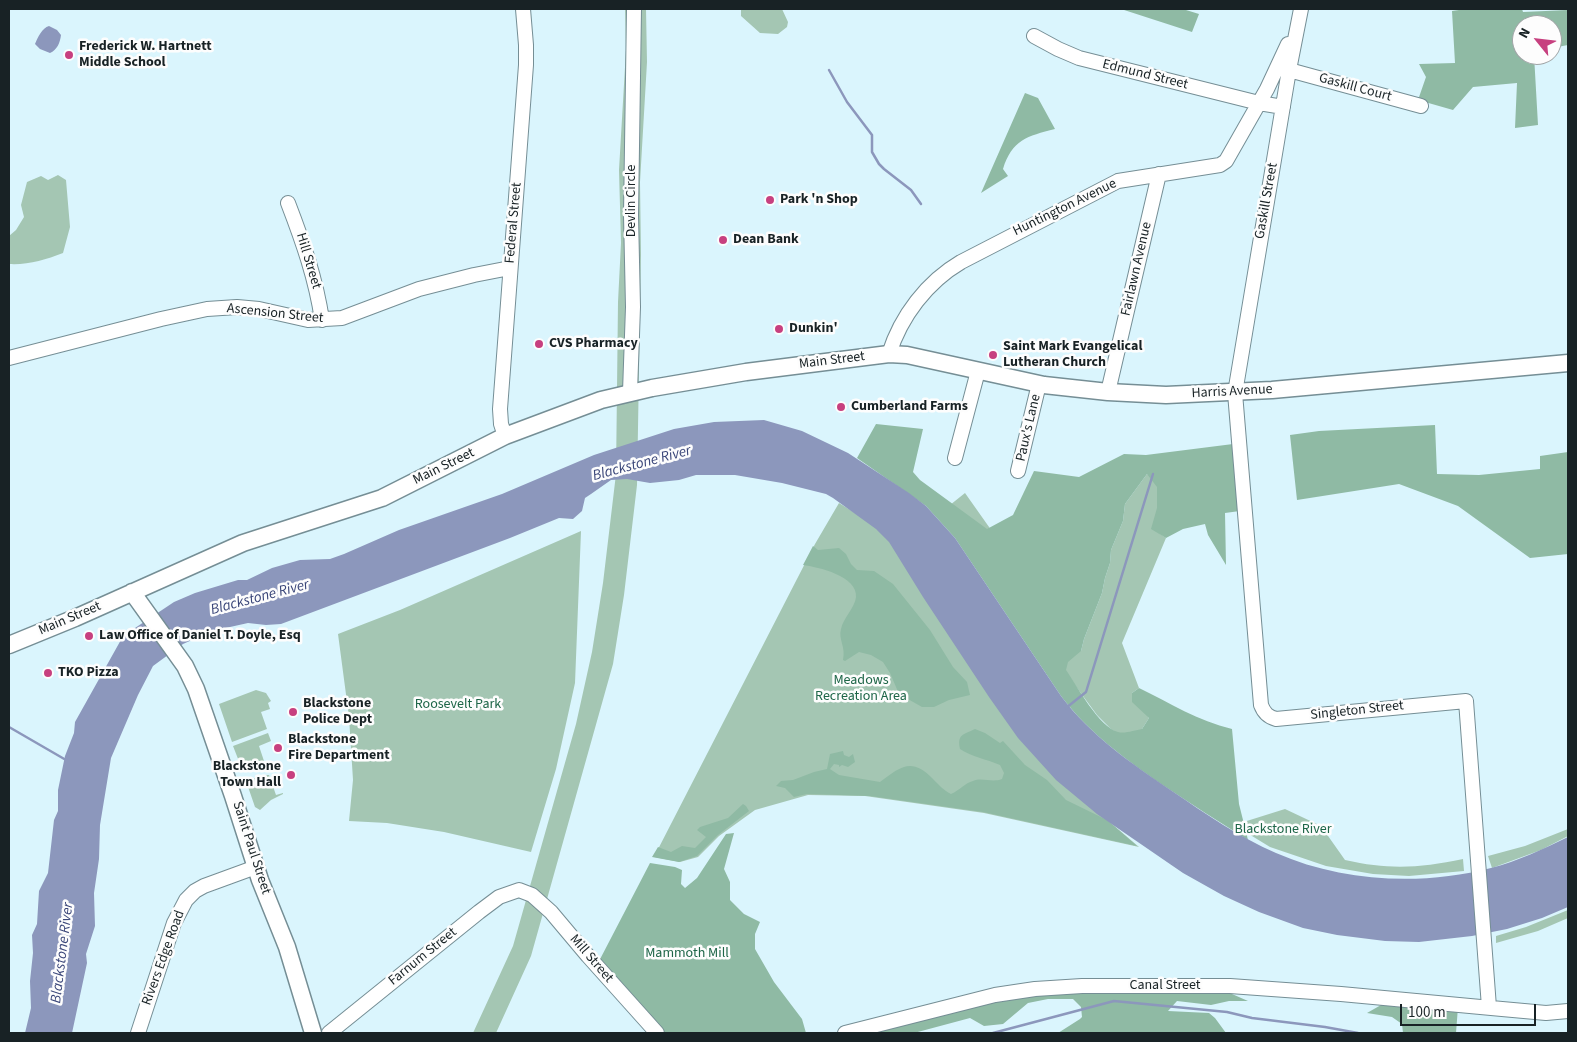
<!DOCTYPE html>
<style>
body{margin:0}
#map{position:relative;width:1577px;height:1042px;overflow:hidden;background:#daf5fd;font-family:"Source Sans 3",sans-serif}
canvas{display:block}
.frame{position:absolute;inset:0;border:10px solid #182225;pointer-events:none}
.north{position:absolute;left:1512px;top:15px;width:50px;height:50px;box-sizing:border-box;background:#fdfdfd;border:1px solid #a1a5a7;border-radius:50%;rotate:299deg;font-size:14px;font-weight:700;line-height:20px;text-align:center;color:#182225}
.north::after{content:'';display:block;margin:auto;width:18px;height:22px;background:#c7407f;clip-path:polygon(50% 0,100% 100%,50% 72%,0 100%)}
.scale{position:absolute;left:1400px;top:1004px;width:136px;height:22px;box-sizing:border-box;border:2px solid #182225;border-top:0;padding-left:6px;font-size:15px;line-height:18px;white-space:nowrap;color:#182225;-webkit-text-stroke:4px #fdfdfd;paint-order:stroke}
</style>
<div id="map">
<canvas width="1577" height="1042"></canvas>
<div class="frame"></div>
<div class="north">N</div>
<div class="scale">100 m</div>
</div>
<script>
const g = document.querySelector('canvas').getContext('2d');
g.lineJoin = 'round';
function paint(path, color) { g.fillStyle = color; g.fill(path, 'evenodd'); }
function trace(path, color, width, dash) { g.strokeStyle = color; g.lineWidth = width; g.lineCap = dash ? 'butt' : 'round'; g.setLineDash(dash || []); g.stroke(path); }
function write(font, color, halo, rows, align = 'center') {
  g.font = font + ' "Source Sans 3",sans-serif'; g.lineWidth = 5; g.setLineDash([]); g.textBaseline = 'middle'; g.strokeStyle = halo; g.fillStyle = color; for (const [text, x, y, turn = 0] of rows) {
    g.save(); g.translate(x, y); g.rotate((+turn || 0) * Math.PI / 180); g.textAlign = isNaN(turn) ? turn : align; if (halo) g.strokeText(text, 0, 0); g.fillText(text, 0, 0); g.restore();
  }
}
paint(new Path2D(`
 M625,9h21l1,53 -7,120 1,73 -4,230 -13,110 -11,69 -82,292 -35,77h-23l40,-87 63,-222 16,-72 11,-69 13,-109 2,-172 3,-59 -2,-73 7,-120z
 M741,9h41l6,13 -1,5 -9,7 -18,-1 -19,-17z
 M58,175l8,5 4,47 -7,26c-18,7 -35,12 -54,11v-28l7,-6 8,-13 -3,-12 6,-23 14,-6 7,4z
 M1147,474l23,11 -14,46 10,7 -44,105 17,45 -7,5 17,25 -7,11 92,96 51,-16 36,17 24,34c44,10 75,8 118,-1l1,12 -55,5 -36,-2 -47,-8 -56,-19 -36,-22 -124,-97 -13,-13 -152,-206 20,-16 94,133 22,25 3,-12 18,-46 3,-15 5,-15 1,-13 12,-29 2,-17z
 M839,503l32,20 21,20 213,275 34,29 -155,-34 -119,-17 -57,-1 -53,15 -36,26 -21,21 -18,5 -26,-5 161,-313z
 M581,531l-6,152 -19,86 -25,83 -87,-20 -57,-9 -38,-2 4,-41 -4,-63 -11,-83 62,-24z
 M256,690l10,3 5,8 -3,2 2,6 -9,3 6,17 -35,13 -13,-38z
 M268,733l3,8 -12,5 5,15 -22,8 -9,-23z
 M264,775h5l7,20 7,-2v1l-12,6 -11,10 -5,-3 -9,-26z
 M1568,829v7l-27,14 -49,18 -4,-12 37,-10z
 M1568,910v8l-30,13 -42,12v-7l30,-9z`), '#a4c6b3');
paint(new Path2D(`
 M1121,9h65v1l13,4 -7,18z
 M1466,9h56l1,3 45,-2v35l-16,3v-23h-30v30h12l4,70 -23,3 2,-45 -44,4 -20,23 -35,-10 8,-23 -7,-13 36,-1 -3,-52z
 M1025,93l13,5 17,31c-28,7 -43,11 -52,40l5,7 -27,17z
 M876,424l47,5 -10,43 7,8 67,49 26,-14 21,-44 45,6 45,-23 22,1 95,-12 6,67 -22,3 1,52 -18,-30 -3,-11 -22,5 -17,9 -15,-9 6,-21v-21l-10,-13 -22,30 -2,17 -12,29 -1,13 -5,15 -3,15 -18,46 -3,12 -13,11 -2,8c11,16 33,57 52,62 7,2 17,-2 24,-3l7,-11 -17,-16v-9l7,-5c31,15 59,33 93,41l7,75 9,36c-29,-18 -58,-37 -87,-56 -37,-26 -72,-51 -100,-88l-106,-158 -29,-32 -69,-48z
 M1435,425l2,49 42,1 61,-6v-13l28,-4v102l-38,4 -72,-52 -59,-22 -102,16 -7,-65 29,-4z
 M813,546l5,4 21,-2 7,6 5,10 6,6 17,1 19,13 37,46 23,37 14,15 3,13 -21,5 -15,7h-12l-23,-13 -9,-21 -7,-11 -12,-7 -12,-3 -14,9 -2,-1c3,-13 -5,-21 -2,-31 2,-11 14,-21 15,-32 2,-21 -38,-30 -53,-32z
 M975,729l10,4 15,10 3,-2 22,24 22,15 19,20 41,20 30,26 -154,-34 -113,-16 -63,-2 -13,3 -9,-9 -9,-2 5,-5 12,-1 21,-8 13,-3 3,-15 13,-3 1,4 5,2 4,-3 2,8 -7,5 -6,-2 -3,2v-2l-5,-1 -4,5 9,6 41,7c21,-16 32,-25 53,-3 6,6 10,11 18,15 9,-4 14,-11 22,-13 9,-4 19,2 29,-2l2,-6 -4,-8c-14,-6 -28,-8 -40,-16 -3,-15 3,-14 15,-20z
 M743,804l3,2 3,5 -31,24 -21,21 -18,6 -27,-5 6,-10 13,5 11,-6 13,2 11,-11 -9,-7 3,-3 28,-9z
 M734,833l-10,36 6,13v18l14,14 16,8 -5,12v15l19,33 28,37 4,14h-148l-61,-68 53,-102 25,4 7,3 -1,14 4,4 12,-10 29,-44z
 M1218,990l14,4 16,7h-19l-18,4 -34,-4 -9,10 41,2 6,5 11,15h-168l22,-14 2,-2 -1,-10 -8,-8h-25l-20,4 -25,21 -19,2 -14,-8 -56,15h-59l151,-39z
 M1381,1005l77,2 -2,26h-53l-1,-9 -10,-7 -25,-4z`), '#8fbaa4');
paint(new Path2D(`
 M49,26l8,4 4,5c-1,8 -4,15 -11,18l-10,-4 -5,-5c3,-7 7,-16 14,-18z
 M764,420l38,11 46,22 61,40 17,13 29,32 106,158c30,40 70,67 111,95 34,23 67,46 104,62 66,29 146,33 215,15 27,-7 52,-19 77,-31v70l-26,11 -35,11 -35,7 -53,6 -34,-1 -48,-6 -34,-7 -44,-16 -35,-16 -41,-23 -86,-59 -41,-34 -38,-42 -29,-41 -66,-100 -34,-55 -13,-13 -43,-31 -7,-4 -44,-11 -47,-8h-39l-17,5 -29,3 -23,-4 -16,1 -20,14 -6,4 -3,13 -9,8 -14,-1 -49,20 -229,86 -15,1 -18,-2 -36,8 -29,13 -30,22 -15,29 -27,63 -11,67 -1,34 -5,34 1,33 -9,28 1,9 -15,70h-47l6,-25 -1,-27 3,-28 -1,-18 5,-11 2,-33 9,-18 6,-53 4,-9v-21l7,-34 9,-23 1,-11 47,-84 13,-10 39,-26 21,-9 43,-13h9l25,-12 28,-8 30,-1 14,-5 55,-24 103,-36 92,-39 80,-26 40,-7z`), '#8c97bc');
trace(new Path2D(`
 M829,70l18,32 25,33v17l7,12 5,5 27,21 10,14
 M1066,708l20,-16 67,-218
 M9,727l57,33
 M993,1033l121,-32 113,11 25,6 73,9 33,6`), '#8c97bc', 2.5);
const minor = new Path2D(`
 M1301,9l-12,61 -54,323 26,312c3,8 7,12 15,14l190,-18 23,306
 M1034,36l24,13 21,9 180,45 24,4
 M1289,70l132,36
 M288,203c15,39 28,76 34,117
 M889,354c12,-38 38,-72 72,-92l157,-81 102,-16 6,-4 41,-72 21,-45
 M9,358l152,-39 46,-10 30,-2 22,2 49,11 34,-2 77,-29 55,-14 36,-7
 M630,392l3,-85 -2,-92 3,-206
 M1108,392l51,-218
 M505,436l-4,-12 -1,-15 26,-344v-20l-3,-36
 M955,458l23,-87
 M1018,471l21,-87
 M138,1033l36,-110 12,-23 9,-9 9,-5 52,-19
 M329,1033l150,-121 20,-15 20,-7 13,5 19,17 37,44 69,77
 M845,1033l150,-38 40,-6 47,-3h148l111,8 161,15 44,4 22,-2`);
const major = new Path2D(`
 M132,592l53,74 11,23 37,107 27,84 27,67 26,86
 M9,645l66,-27 168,-75 139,-45 123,-62 96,-36 51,-12 94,-16 143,-18 18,1 137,30 64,7 58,3 106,-5 296,-27`);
trace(minor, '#758e95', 16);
trace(major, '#758e95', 19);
trace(minor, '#fff', 14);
trace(major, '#fff', 16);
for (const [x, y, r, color] of [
 [69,55,5,"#c7407f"],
 [770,200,5,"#c7407f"],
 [723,240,5,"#c7407f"],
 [779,329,5,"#c7407f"],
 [539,344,5,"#c7407f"],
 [993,355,5,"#c7407f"],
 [841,407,5,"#c7407f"],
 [89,636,5,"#c7407f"],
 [48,673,5,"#c7407f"],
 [293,712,5,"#c7407f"],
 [278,748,5,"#c7407f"],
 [291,775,5,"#c7407f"]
]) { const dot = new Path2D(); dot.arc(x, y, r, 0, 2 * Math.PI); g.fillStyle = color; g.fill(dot); trace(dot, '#fdfdfd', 2); }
write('bold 14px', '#182225', '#fdfdfd', [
 ["Frederick W. Hartnett",79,47],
 ["Middle School",79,63],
 ["Park 'n Shop",780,200],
 ["Dean Bank",733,240],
 ["Dunkin'",789,329],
 ["CVS Pharmacy",549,344],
 ["Saint Mark Evangelical",1003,347],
 ["Lutheran Church",1003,363],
 ["Cumberland Farms",851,407],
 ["Law Office of Daniel T. Doyle, Esq",99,636],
 ["TKO Pizza",58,673],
 ["Blackstone",303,704],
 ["Police Dept",303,720],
 ["Blackstone",288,740],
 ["Fire Department",288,756],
 ["Blackstone",281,767,"right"],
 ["Town Hall",281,783,"right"]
], 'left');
write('14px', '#182225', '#fdfdfd', [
 ["Edmund Street",1145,75,14],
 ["Gaskill Court",1355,88,15],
 ["Devlin Circle",632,201,-90],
 ["Gaskill Street",1267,201,-80],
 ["Huntington Avenue",1065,208,-26],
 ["Federal Street",514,223,-85],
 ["Hill Street",308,261,73],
 ["Fairlawn Avenue",1137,269,-77],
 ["Ascension Street",275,314,6],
 ["Main Street",832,361,-7],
 ["Harris Avenue",1232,392,-3],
 ["Paux's Lane",1029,428,-77],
 ["Main Street",444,467,-26],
 ["Main Street",70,619,-23],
 ["Singleton Street",1357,711,-6],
 ["Saint Paul Street",251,848,72],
 ["Farnum Street",423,957,-39],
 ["Rivers Edge Road",164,958,-70],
 ["Mill Street",591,959,49],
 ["Canal Street",1165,986]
]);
write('14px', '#1e6648', '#fdfdfd', [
 ["Meadows",861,681],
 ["Recreation Area",861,697],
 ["Roosevelt Park",458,705],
 ["Blackstone River",1283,830],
 ["Mammoth Mill",687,954]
]);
write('italic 15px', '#3a4679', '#fdfdfd', [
 ["Blackstone River",642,464,-15],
 ["Blackstone River",260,598,-15],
 ["Blackstone River",63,953,-83]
]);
</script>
